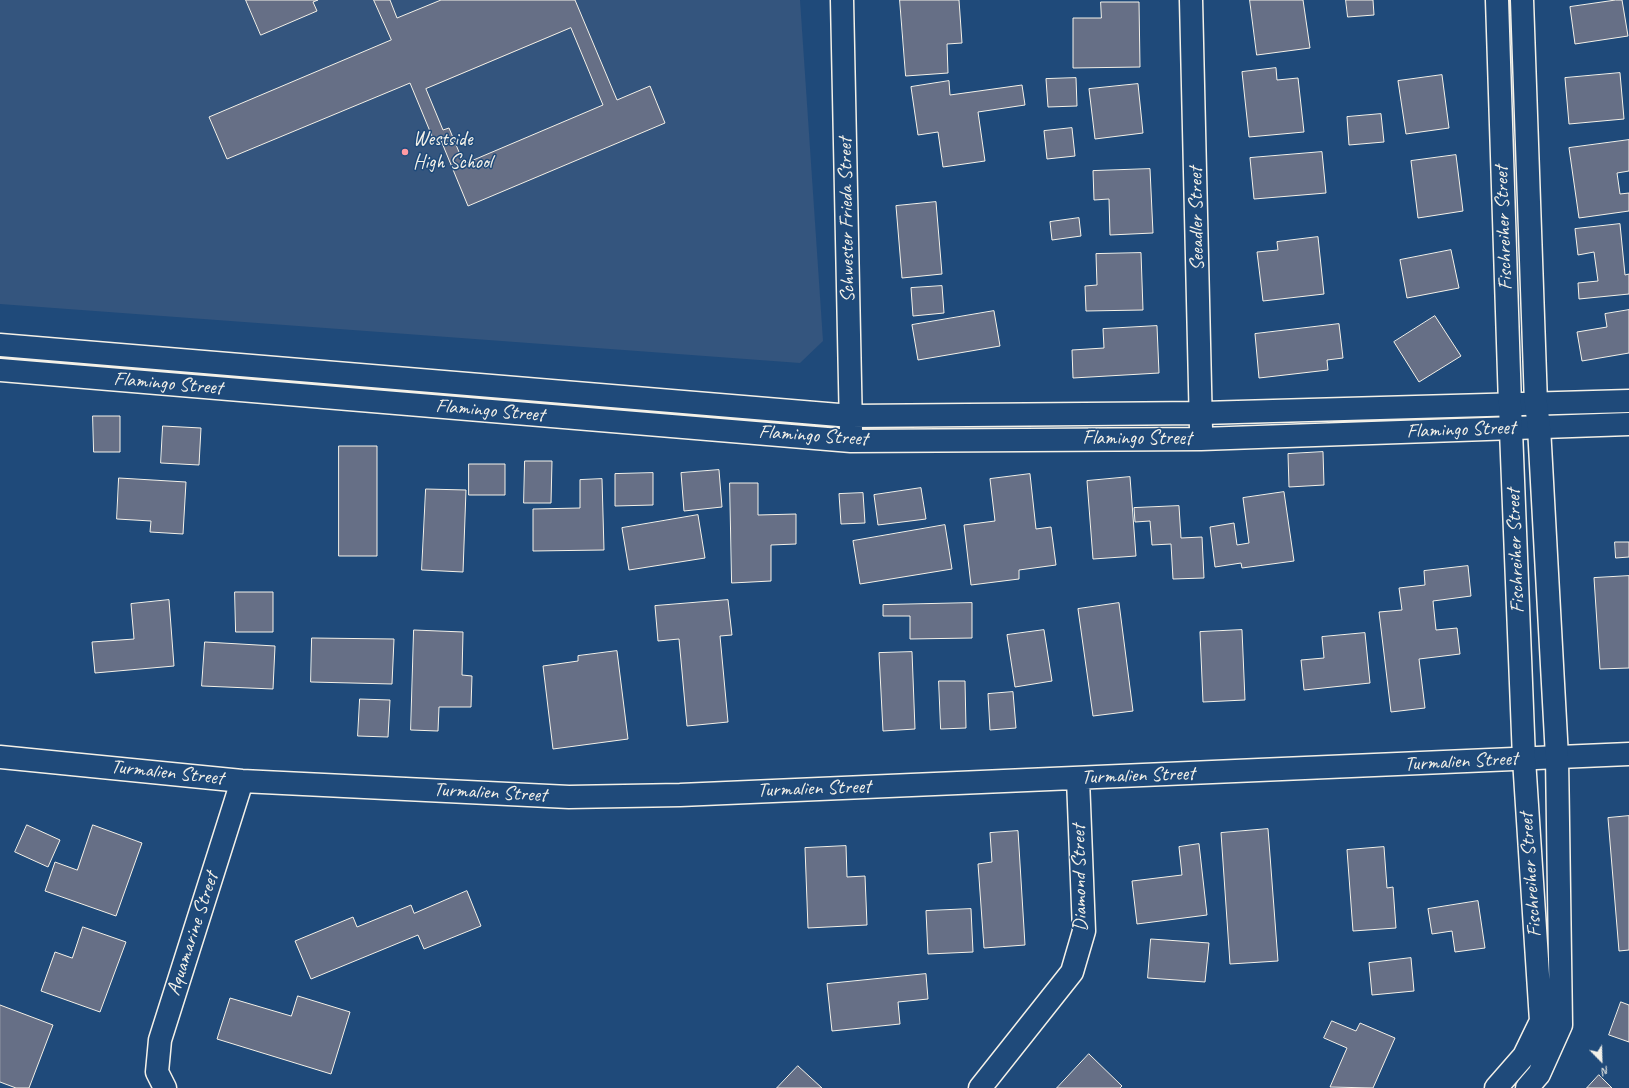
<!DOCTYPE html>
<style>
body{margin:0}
#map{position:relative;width:1629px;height:1088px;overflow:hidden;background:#1f4a7a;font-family:Caveat,sans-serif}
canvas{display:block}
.north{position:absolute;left:1581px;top:1040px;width:40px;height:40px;-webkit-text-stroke:3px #1f4a7a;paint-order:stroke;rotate:157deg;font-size:11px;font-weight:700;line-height:16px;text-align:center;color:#f4f1e8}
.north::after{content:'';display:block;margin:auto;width:14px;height:18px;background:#f4f1e8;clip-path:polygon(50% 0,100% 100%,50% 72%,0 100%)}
</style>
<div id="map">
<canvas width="1629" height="1088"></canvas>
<div class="north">N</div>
</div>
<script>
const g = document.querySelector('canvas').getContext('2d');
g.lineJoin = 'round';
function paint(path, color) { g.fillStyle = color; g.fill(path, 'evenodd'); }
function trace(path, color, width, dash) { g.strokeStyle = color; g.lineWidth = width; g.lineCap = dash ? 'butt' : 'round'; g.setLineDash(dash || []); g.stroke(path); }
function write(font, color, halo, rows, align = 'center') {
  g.font = font + ' Caveat,sans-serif'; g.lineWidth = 3; g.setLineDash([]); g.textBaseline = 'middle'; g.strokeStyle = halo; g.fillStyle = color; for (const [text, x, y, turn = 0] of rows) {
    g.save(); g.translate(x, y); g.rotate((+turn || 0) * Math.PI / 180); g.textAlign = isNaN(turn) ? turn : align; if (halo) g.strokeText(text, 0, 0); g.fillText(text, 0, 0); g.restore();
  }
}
paint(new Path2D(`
 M0,0h800l23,341 -23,22 -800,-59z`), '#34557e');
const building = new Path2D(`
 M246,0h72l-5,2 4,9 -56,24z
 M374,0h16l7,18 44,-18h134l42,100 33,-14 15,37 -197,83 -28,-68 -6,3 -24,-58 -183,76 -18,-42 182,-77zM571,28l32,77 -139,59 -15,-36 -6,2 -17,-41z
 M900,0h59l3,43 -15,1 1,29 -42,3z
 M1250,0h53l7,48 -53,7z
 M1346,0h27l1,15 -26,2z
 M1616,0h6l6,36 -53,8 -5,-37z
 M1101,2h38l1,65 -67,1v-50h28z
 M1276,68l1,12 21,-2 6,54 -55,5 -7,-65z
 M1620,73l4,46 -55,5 -4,-46z
 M1442,75l7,53 -43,6 -8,-53z
 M1076,78l1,28 -29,1 -2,-28z
 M949,81l1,14 72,-10 3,20 -47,7 7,49 -42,6 -5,-35 -20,3 -7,-48z
 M1138,84l5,49 -48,6 -6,-50z
 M1381,114l3,28 -35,3 -2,-28z
 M1072,128l3,28 -28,3 -3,-28z
 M1629,140v31l-12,2 3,21 9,-1v18l-50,7 -10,-70z
 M1322,152l4,41 -72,6 -4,-41z
 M1456,155l7,56 -45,7 -7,-57z
 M1150,169l3,64 -43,2 -1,-36 -15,1 -1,-29z
 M936,202l6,72 -40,4 -6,-72z
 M1079,218l2,18 -29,4 -2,-18z
 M1620,224l5,51 4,-1v20l-50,5 -1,-16 20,-2 -4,-29 -16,3 -3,-26z
 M1318,237l6,57 -61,7 -6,-49 21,-2 -1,-8z
 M1451,250l8,38 -52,10 -7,-38z
 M1141,253l2,57 -57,1 -1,-25 12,-1 -1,-31z
 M942,286l2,27 -31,3 -2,-28z
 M1629,310v43l-47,8 -5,-29 30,-5 -2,-13z
 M994,311l6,35 -82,14 -6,-35z
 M1435,316l26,40 -42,26 -25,-40z
 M1339,324l4,34 -16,2 1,10 -69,8 -4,-44z
 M1157,326l2,47 -86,5 -1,-28 32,-2 -1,-19z
 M93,416h27v36h-26z
 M163,426l38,2 -2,37 -38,-2z
 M339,446h38v110h-38z
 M1323,452l1,33 -35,2 -1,-33z
 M525,461h27l-1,42h-27z
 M469,464h36v31h-36z
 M719,470l3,37 -38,4 -3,-38z
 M653,473v32l-38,1v-32z
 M1030,474l6,55 15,-2 5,38 -37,5v9l-48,6 -7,-60 31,-4 -5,-42z
 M1130,477l6,79 -43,3 -6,-78z
 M119,478l67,4 -3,52 -33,-2 1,-11 -34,-2z
 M602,479l2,71 -71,1v-42l47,-1v-28z
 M730,483h28v32l38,-1v30l-25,1v36l-39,2z
 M921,488l5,31 -48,6 -4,-30z
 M426,489l40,1 -3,82 -41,-2z
 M1284,492l10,69 -52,7 -1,-5 -26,4 -5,-40 24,-4 3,22 12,-2 -6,-45z
 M863,493l2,30 -24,1 -2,-30z
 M1179,506l2,32 21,-1 2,41 -31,1 -2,-35 -19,1 -2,-24 -15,1 -1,-14z
 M698,515l7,43 -76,12 -7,-42z
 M945,525l7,44 -92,15 -7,-43z
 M1615,542h14v15l-13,1z
 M1468,566l3,30 -38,5 3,29 21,-2 3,26 -41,5 6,49 -34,4 -12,-100 23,-2 -3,-22 26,-3 -1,-14z
 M1629,576v92l-29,1 -6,-91z
 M235,592h38v40h-37z
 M169,600l5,66 -79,7 -3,-31 42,-3 -3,-35z
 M728,600l4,35 -12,1 8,86 -41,4 -8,-87 -21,2 -3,-35z
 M972,603v35l-62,1v-23h-27v-11z
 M1119,603l14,108 -40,5 -15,-107z
 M414,630l49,2 -1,43 10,1 -1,31h-32l-1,24 -27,-1z
 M1044,630l8,51 -37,6 -8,-52z
 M1242,630l3,70 -42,2 -3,-70z
 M1365,633l5,50 -66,7 -3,-30 23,-2 -2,-21z
 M312,638l82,1 -2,45 -81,-2z
 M205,642l70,4 -2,43 -71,-3z
 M617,651l11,88 -75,10 -10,-83 35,-5v-5z
 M912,652l3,77 -32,2 -4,-78z
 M939,681h26l1,47 -25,1z
 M1013,692l3,36 -26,2 -2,-36z
 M360,699l30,1 -2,37 -30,-1z
 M1629,816v134l-10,1 -11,-133z
 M27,825l33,15 -12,27 -33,-15z
 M93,825l49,18 -26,73 -71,-25 10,-29 22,8z
 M1268,829l10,132 -48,3 -9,-131z
 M1018,831l7,114 -41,3 -6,-84 14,-2 -2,-29z
 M1199,844l8,71 -70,9 -5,-43 50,-6 -3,-28z
 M846,846l1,31 18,-1 2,49 -59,3 -3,-80z
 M1384,847l3,41 6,-1 3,41 -43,3 -6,-81z
 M467,891l14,35 -57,23 -6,-14 -107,44 -16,-38 58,-24 4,10 54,-22 3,8z
 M1478,901l7,47 -30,4 -3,-21 -20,3 -4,-25z
 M971,909l2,43 -45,2 -2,-43z
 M83,927l43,15 -26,70 -59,-21 14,-39 17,6z
 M1151,939l58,4 -4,39 -57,-4z
 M1411,958l3,33 -42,4 -3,-32z
 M926,974l2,25 -30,3 2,22 -68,7 -5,-47z
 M298,996l52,16 -19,62 -114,-35 13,-41 61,18z
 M1621,1002l8,3v37l-20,-7z
 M0,1005l53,20 -24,63h-13l-16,-6z
 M1332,1021l24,10 4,-8 35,15 -22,50 -43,-1 17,-39 -23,-10z
 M1089,1054l33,32 -2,2h-63z
 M798,1066l24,22h-45z
 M1599,1075l13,13h-25z`);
paint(building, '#666f86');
trace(building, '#f4f1e8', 1);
const street = new Path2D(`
 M842,0l9,430
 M1191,0l10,429
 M0,345l851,71 351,-3 427,-12
 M0,370l851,71 350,-2 428,-15
 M0,757l242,24 327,16 111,-2 949,-41
 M165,1088l-8,-16 3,-32 82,-259
 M980,1088l92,-116 12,-41 -6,-152`);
const secondary = new Path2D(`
 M1522,0l14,404 3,23 18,330 4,268 -22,49 -12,14
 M1496,1088l28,-32 17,-35 -17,-262 -14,-354 -13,-405`);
trace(street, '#f4f1e8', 25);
trace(secondary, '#f4f1e8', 25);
trace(street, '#1f4a7a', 22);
trace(secondary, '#1f4a7a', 22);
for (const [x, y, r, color] of [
 [405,152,4,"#ff9aa2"]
]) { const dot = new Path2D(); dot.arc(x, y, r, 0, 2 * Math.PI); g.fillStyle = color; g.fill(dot); trace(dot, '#1f4a7a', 1.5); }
write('20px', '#f4f1e8', '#1f4a7a', [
 ["Westside",413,140],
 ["High School",413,163]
], 'left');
write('20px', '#f4f1e8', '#1f4a7a', [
 ["Seeadler Street",1197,219,-91],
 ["Schwester Frieda Street",847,220,-91],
 ["Fischreiher Street",1504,228,-92],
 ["Flamingo Street",168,384,5],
 ["Flamingo Street",490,411,5],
 ["Flamingo Street",1461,430,-2],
 ["Flamingo Street",813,436,4],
 ["Flamingo Street",1137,439],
 ["Fischreiher Street",1516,551,-92],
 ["Turmalien Street",1461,762,-3],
 ["Turmalien Street",167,773,6],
 ["Turmalien Street",1138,776,-2],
 ["Turmalien Street",814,789,-2],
 ["Turmalien Street",490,793,3],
 ["Fischreiher Street",1531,875,-94],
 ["Diamond Street",1080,878,-91],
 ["Aquamarine Street",193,934,-72]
]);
</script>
